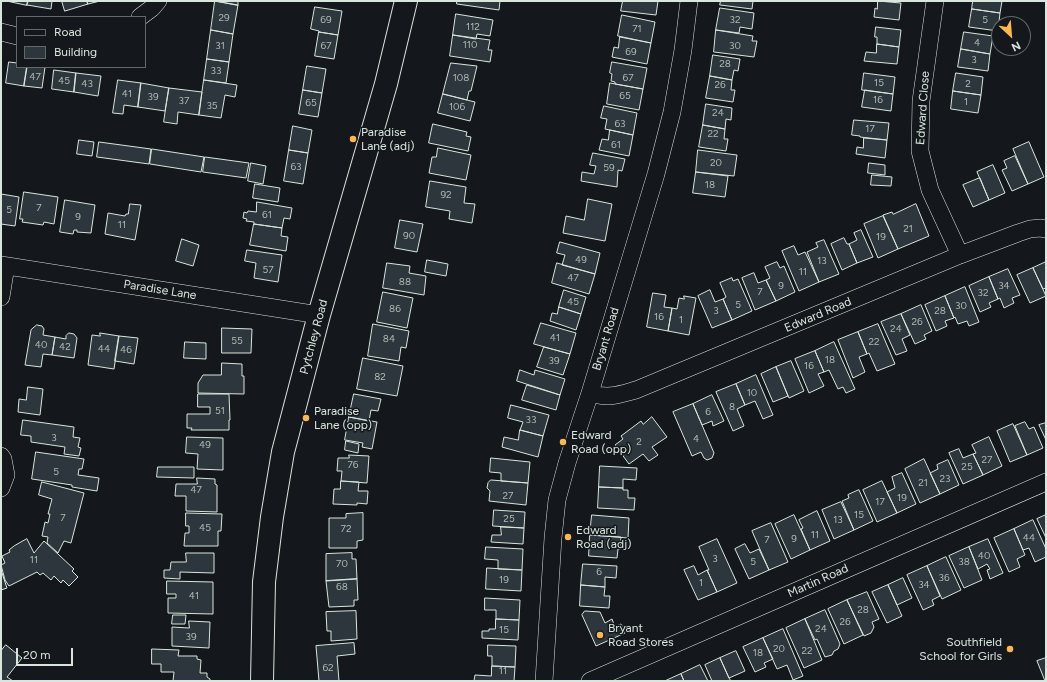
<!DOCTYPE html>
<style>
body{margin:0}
#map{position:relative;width:1047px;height:682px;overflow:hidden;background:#14181c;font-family:Figtree,sans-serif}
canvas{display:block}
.frame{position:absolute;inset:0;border:2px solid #d8e6dc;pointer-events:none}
.legend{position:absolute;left:16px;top:16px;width:130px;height:52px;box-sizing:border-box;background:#14181c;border:1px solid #626a69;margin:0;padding:5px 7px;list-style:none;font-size:12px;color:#d8e6dc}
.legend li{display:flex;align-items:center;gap:8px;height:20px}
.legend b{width:20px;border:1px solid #626a69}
.north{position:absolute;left:991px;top:16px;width:40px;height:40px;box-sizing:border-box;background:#14181c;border:1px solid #626a69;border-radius:50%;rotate:154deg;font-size:11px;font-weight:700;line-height:16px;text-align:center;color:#d8e6dc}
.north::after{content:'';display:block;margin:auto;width:14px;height:18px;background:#ffb74d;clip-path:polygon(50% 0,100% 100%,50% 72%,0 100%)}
.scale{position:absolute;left:16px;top:648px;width:57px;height:18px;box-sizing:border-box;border:2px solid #d8e6dc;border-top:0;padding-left:5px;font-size:12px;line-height:14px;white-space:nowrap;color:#d8e6dc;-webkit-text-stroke:3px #14181c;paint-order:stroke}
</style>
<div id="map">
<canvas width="1047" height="682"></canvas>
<div class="frame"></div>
<ul class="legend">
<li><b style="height:5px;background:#14181c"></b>Road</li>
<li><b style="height:11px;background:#2c363c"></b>Building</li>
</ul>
<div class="north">N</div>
<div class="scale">20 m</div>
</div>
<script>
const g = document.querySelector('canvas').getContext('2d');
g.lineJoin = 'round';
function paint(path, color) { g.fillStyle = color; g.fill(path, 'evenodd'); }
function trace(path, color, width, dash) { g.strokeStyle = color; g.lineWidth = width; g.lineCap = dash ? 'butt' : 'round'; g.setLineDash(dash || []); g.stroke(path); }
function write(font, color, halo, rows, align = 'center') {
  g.font = font + ' Figtree,sans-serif'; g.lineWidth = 3; g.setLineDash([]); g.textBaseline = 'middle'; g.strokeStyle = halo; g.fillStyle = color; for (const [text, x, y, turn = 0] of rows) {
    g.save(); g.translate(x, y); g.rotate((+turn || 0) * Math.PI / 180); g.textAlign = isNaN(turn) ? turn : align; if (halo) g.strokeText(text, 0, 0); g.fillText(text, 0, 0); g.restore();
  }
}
const building = new Path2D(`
 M7,1h21l-1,4z
 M28,1h24l-1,8 -24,-4z
 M62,1h25l1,3 -23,7z
 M87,1h13l-12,3z
 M215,1l23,4 -5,29 -22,-4z
 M215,1h23v4z
 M457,1h43l-1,9 -42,-6z
 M623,1h35l-2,14 -35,-4z
 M721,1h32l-1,8 -32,-4z
 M878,1l23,2 -2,17 -25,-3 1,-9 2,1z
 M973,1h29l-2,12 -28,-4z
 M315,7l27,4 -4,24 -19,-3v-1l-8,-2z
 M720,8l34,5 -2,16 -12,-2 -1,6 -23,-3z
 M972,9l28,4 -2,18 -29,-4z
 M456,14l37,6 -3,16 -13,-2 -1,5 -23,-4z
 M622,15l33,7 -4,21 -33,-7z
 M876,27l25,3 -2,17 -22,-3v-7h-2z
 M211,30l22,4 -4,28 -22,-3z
 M716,30l37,6 -1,5h5l-3,16 -40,-5z
 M319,32l19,3 -4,24 -19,-3z
 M964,32l29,4 -3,18 -29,-5z
 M453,35l37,5 -2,10h4l-2,12 -40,-6z
 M620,37l31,6 -4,21 -35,-7 2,-10 4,1z
 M877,44l22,3 -2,17 -33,-3 2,-9 10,1z
 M961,49l29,5 -2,17 -30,-4z
 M713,55l27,4 -2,12 -4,-1 -2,10 -22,-4z
 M207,59l22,3 -3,21 -22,-3z
 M9,62l8,1v4h10l-3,19 -18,-3z
 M612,62l35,6 -4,21 -28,-5v-2l-4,-1 1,-7 -2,-1z
 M451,63l26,3 -6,25h-2l-2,9 -24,-6z
 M307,66l19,3 -4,24 -19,-3z
 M27,67h18l-3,21 -18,-2z
 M54,70l22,3 -2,19 -22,-3z
 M76,73l25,3 -3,20 -24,-4z
 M864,73l31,4 -2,17 -31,-4z
 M956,73l27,4 -2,18 -28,-4z
 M710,76l22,4 -1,10h4l-2,12 -27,-4z
 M118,80l23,3 -3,24 -14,-2 -1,9 -10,-1z
 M204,80l33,5 -2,12 -10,-2 -4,23 -22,-3z
 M141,83l28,5 -4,23 -27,-4z
 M610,83l33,6 -4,21 -32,-6z
 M169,88l33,4 -3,23 -21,-3 -1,12 -13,-2z
 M303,90l19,3 -4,24 -19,-3z
 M865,90l28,4 -2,17 -29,-4z
 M953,91l28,4 -3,18 -27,-4z
 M443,94l32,8 -5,19 -32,-8z
 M706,104l26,4 -1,12 -5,-1 -1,10 -22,-4z
 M604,106l33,7 -4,22 -28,-6 2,-10 -6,-1z
 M854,120l35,3 -2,17 -27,-3v-1l-8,-1z
 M433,124l34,8 -1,4 5,1 -3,14 -39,-8z
 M703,125l22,4 -1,10h4l-2,12 -27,-4z
 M293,126l19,4 -4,23 -19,-3z
 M610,130l23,5 -4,21 -30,-6 3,-11 6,1z
 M864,138l23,2 -2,18 -29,-4 1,-7 6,1z
 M79,140l15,2 -2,14 -15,-2z
 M99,142l52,7 -2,15 -52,-7z
 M1029,142l15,35 -16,7 -15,-35z
 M438,148l33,7 -5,25 -37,-7 3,-16h4z
 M152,149l52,8 -3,15 -51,-8z
 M289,150l19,3 -5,31 -19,-3z
 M698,150l39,5 -3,21 -38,-4z
 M593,153l32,6 -3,12 -4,-1 -1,17 -36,-6 1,-9 12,2 2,-8 -6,-1z
 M1015,156l13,28 -16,7 -10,-21 5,-2 -3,-7z
 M205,157l44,6 -3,15 -43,-6z
 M251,163l15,3 -3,18 -15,-3z
 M869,163l16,2v10l-17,-2z
 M993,165l12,28 -16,7 -12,-28z
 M696,172l32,4 -3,21 -32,-4z
 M872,175l20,2 -1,9 -20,-1z
 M980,178l9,22 -16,7 -10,-22z
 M430,181l36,6 -2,16 11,1 -3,19 -23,-4 1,-8 -24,-4z
 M255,184l25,4 -2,14 -25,-4z
 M24,192l34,5 -4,27 -10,-2 -1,3 -21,-3 1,-3h-3z
 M1,194l18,3 -4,29 -14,-2z
 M588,199l24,5 -7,37 -42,-8 3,-17 18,4z
 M65,200l30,5 -4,28 -14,-1v-2h-3l-1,4 -13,-2z
 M257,202l35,6 -2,11 -6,-1 -2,10 -28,-4v-2l-8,-1 1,-2 -4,-1 1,-6 3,1 1,-2 8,1z
 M130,204l11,1 -6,35 -30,-6 3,-21 17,3 1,-2h2z
 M916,204l13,32 -31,13 -15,-34 9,-3 1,2z
 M883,216l15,33 -20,9 -14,-34z
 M400,220l23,4 -6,28 -22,-4z
 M254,224l28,4 -1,8 7,1 -2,14 -36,-6z
 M861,230l12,27 -16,6 -8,-19 8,-4 -3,-7z
 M844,238l3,6h2l8,19 -15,7 -11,-26z
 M182,239l17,6 -6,21 -17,-5z
 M824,240l15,34 -20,8 -12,-30 11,-5 -2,-4z
 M560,242l40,11 -5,21 -33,-9 3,-10 -8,-2z
 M794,246l4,9 7,-3 14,30 -20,9 -17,-40z
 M247,250l35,5 -4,27 -24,-4 2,-15 -11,-2z
 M427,260l21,4 -2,12 -21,-4z
 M777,262l3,6 4,-2 11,26 -19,9 -10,-21 4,-2 -5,-11z
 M1046,262v26l-3,1 -10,-21z
 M387,263l23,3 -1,7 17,3 -2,19 -41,-7z
 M557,263l38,11 -6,20 -37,-11z
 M1033,268l13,28 -16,7 -13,-28z
 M1008,269l12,26 -8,3 2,5 -10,5 -4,-10 -2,1 -9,-22z
 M754,273l4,10 8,-3 10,21 -21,9 -13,-32z
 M989,277l9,22 -9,4 2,4 -11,5 -11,-26z
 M732,278l1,3 5,-2 14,32 -20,9 -9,-21 3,-2 -6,-14z
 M965,287l14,35 -10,4 -2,-5 -9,3 -3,-7 -1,1 -9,-22z
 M564,290l22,7 -5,17 -22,-7z
 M710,290l5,12 8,-3 9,21 -20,8 -14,-32z
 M383,292l30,6 -6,30 -30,-6z
 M653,293l13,2 -2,12 8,1 -4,23 -21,-4z
 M684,296l12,2 -7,37 -21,-4 4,-23 5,1 2,-11 5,1z
 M945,296l9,22 -9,3 2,5 -11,5 -11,-26z
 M921,305l11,26 -8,4 2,4 -11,5 -14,-30z
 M559,307l22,7 -5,16 -26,-9 2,-8 5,1z
 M901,314l9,21 -8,4 5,12 -11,4 -15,-33z
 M541,323l35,10 -6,21 -36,-10z
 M373,324l36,7 -3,17 -5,-1 -2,14 -31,-5z
 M878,324l17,40 -18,7 -8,-18 -2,1 -9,-22z
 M37,325l5,1 2,3 -1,6 12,2 -3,18 -9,-1 -2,13 -16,-2 6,-35z
 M222,328l30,1 -1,24h-29z
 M858,332l9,22 -8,3 6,15 -12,6 -15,-38z
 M69,333l5,1 3,4 -3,20 -22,-3 3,-18 11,2v-3z
 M100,333l19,3 -5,33 -26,-4 4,-30 8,1z
 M119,336l19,2 -4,26 -19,-3z
 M185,342l21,1v16l-22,-1z
 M834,342l21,47 -9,4 -3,-6 -5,2 -9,-19 -5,2 -9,-21z
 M544,347l26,7 -7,21 -26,-8z
 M815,351l9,21 -6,2 6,12 -15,7 -14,-34z
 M363,358l40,8 -6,30 -40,-7z
 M791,361l13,30 -15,7 -13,-31z
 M222,363l20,1v12h2v18l-46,-1v-10l5,-8h18z
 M776,367l12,29 -15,6 -12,-28z
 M520,370l14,5 1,-5 30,9 -5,16 -43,-14z
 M756,375l17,40 -10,4 -8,-18 -10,4 -9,-21z
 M736,384l9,21 -8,4 7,17 -11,5 -17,-39z
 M527,385l33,10 -4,15 -34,-10z
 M28,387l15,2 -3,26 -22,-3 1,-13 7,1z
 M198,394h31l1,26h-1v10h-38l1,-2h-5v-14h23v-7h-12z
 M354,394l27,5 -3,12 -7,-1 -2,11 -20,-4z
 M712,395l12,26 -11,5 -1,-5 -10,4 -9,-21z
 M693,404l21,49 -2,5 -5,2 -3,-2 -3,-6 -9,4 -19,-44z
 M511,405l38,10 -6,21 -23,-6 3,-8 -15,-4z
 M349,417l28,5 -5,27 -10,-2 1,-4 -18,-3z
 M652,417l15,20 -15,10 6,8 -9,6 -6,-7 -14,10 -14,-19 8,-6 -2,-3 20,-15 2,3z
 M23,420l51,7 -1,10 7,1 -2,9 3,1 -2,8 -15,-2 1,-7 -34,-5v-6l-10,-1z
 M1025,422l4,7 5,-2 9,21 -16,7 -12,-29z
 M1046,423v17l-7,-15z
 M1013,424l14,31 -17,7 -13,-31z
 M520,430l23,6 -5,21 -36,-10 2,-10 14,3z
 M187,437l36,1v32l-26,-1 1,-15 -12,-1z
 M989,437l13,29 -19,9 -10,-21 3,-1 -4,-8z
 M346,441l13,3 -1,9 -13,-3z
 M959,449l4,9 10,-4 10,21 -20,9 -14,-31z
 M36,452l48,7 -2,10h-3l-1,6 21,3 -2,13 -25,-4v-2l-40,-6z
 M349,455l20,1 -2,27 -26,-2 1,-10h-5l1,-13h11z
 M491,458l39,4 -2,21 -27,-2v-8l-11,-1z
 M924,459l16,35 -20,9 -15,-34z
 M948,460l11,25 -19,9 -10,-21 8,-4 -1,-4z
 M600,466l37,2 -1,12 -13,-1v9l-24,-1z
 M158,467h36v11l-37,-1z
 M902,473l14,31 -19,9 -10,-21 8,-4 -3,-11z
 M197,478l18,1v5l2,1v27l-31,-1v-15h-11l1,-12h21z
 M491,480l37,3 -2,22 -37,-4 1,-10 -3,-3 1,-5z
 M341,481l18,1 -1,9h10l-1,13 -10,-1v2l-24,-1 1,-15h6z
 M882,481l15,32 -20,9 -14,-32z
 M42,482l42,11 -13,50 -7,-2 -6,12 -11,-10 1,-6 -6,-1 3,-14 3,1 2,-9h-2l4,-15 -13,-4z
 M599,487l24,1v2h5v8h7l-1,12 -36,-2z
 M859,490l14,31 -19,9 -12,-29 7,-3 -1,-3z
 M841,502l13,28 -20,9 -12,-29z
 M494,510l31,2 -1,16 -31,-2z
 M817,511l13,30 -20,9 -9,-21 2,-1 -4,-8z
 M186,513l36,1 -1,17h-3v15h-34l1,-13h4v-7h-3z
 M363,513v27l-6,1v7h-28v-30h17v-4z
 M592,515l37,3 -1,20 -38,-3z
 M794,515l16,35 -19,9 -16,-35z
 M1046,515v23l-9,-19z
 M1033,520l13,29v8l-11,5 -6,-14 -6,2 -9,-21z
 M771,523l17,39 -19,8 -17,-39z
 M501,527l23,1 -1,16 -32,-2 1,-7h9z
 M1014,529l11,26 -8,4 3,8 -11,5 -15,-34z
 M590,535l31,2 -1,12h-2l-1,9 -28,-2z
 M27,539l7,14 10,-12 30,28 -2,2 6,6 -9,9 -6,-6 -2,3 -7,-7 -3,4 -8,-7 -3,2 -3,-3 -28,14 -4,-6 -4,-15 4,-2 -3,-7 8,-4 -1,-2 5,-4z
 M717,539l20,44 -20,9 -10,-22h2l-10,-23z
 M988,539l15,34 -13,6 -3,-9 3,-1 -3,-5 -9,5 -9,-22z
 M745,544l5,9 9,-4 10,21 -20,9 -14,-30z
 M486,547l37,2 -1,21 -24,-1v-9l-13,-1z
 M969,547l13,33 -18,8 -15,-32z
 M186,553h28v20l-34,-1v7l-16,-1v-8h6l1,-8h15z
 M352,553v6h4l1,20 -31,2v-27z
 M946,557l15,33 -19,9 -15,-33z
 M583,564l34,2 -1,12 -11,-1v10l-24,-2z
 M694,566l4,9 9,-5 10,22 -19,8 -14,-30z
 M927,566l13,30 -8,4 2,5 -11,5 -16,-35z
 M487,568l35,2 -1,21 -35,-2z
 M1,570l6,18 -6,2z
 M903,578l9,20 -15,7 -9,-20z
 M357,579l1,21h-4v6l-25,1 -3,-26z
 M167,581l46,1v32l-45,-1v-15h8v-4h-9z
 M581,585l24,2 -1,9h6l-1,12 -29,-2z
 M888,585l14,31 -15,7 -15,-31z
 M867,592l12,27 -7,3 2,5 -3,6 -7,3 -17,-36z
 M485,598l35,2 -1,20 -23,-1v-9h-11z
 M847,600l16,35 -19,9 -16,-35z
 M825,610l15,34 -2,5 -4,2 -2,4 -7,2 -8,-18 -2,1 -10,-21z
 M356,611l1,28 -26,2v-10h-4l-1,-19z
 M585,611l15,1 5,11 7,-4 3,8 6,-3 4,9 -29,13 -14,-31z
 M173,615h13l-1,9h-13z
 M496,619l23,1 -1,20 -36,-2v-7h7v-2h6z
 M805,619l17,41 -18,8 -18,-40z
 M189,621l21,1 -1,26 -37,-2v-19l17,1z
 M783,629l20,47 -10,4 -6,-15 -10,4 -14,-31z
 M763,638l10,21 -9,4 2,4 -11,5 -12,-25z
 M354,643l1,11 -18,2 2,25h-20l-3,-35z
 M6,645l16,13 -15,19 6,4h-12v-30z
 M488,645l28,1 -1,21 -23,-1v-10h-4z
 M152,649l27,1 -1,6h19v3l4,1 -1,13h7v4l3,2v2h-37l1,-9h-13v-8h-9z
 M736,651l9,20 -16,7 -9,-20z
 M720,658l9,20 2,3h-19l-7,-16z
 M1046,658v23h-1l-8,-20z
 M700,665l8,16h-24l-3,-7z
 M492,666l23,1 -1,14h-40l1,-6 16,1z
 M681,674l3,7h-19z`);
paint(building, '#2c363c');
trace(building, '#d8e6dc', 1);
const street = new Path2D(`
 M935,1l-14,100 -1,50 10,39 30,65
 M140,17l12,-9 6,-7
 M1,32l16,4
 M1,265l318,50
 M1,297l5,-31
 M590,393c18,6 28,2 46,-3l324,-135 58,-22 12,-4 10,-1 6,1
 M1,456l2,3 3,16 -5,13
 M544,681l9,-143 4,-38 10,-37 23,-70 66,-219 16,-62 11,-62 6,-49
 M590,681l456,-199`);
const primary = new Path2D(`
 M262,681l2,-99 8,-65 11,-65 36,-137 67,-231 20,-83`);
trace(street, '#d8e6dc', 18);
trace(primary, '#d8e6dc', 24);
trace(street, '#14181c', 17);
trace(primary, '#14181c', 22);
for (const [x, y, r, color] of [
 [353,139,4,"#ffb74d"],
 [306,418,4,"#ffb74d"],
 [563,442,4,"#ffb74d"],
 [568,537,4,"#ffb74d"],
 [600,635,4,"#ffb74d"],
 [1010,649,4,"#ffb74d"]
]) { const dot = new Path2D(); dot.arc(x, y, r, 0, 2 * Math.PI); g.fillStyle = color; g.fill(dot); trace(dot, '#14181c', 1.5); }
write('10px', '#adbab4', null, [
 ["29",224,18],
 ["69",326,20],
 ["32",735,20],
 ["5",985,20],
 ["112",473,27],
 ["71",637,29],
 ["4",977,43],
 ["110",470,45],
 ["31",220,46],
 ["67",326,46],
 ["30",735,46],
 ["69",631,52],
 ["3",974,60],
 ["28",725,64],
 ["33",216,71],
 ["47",35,77],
 ["108",461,78],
 ["67",628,78],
 ["45",64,81],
 ["15",879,83],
 ["43",87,84],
 ["2",968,84],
 ["26",720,85],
 ["41",127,94],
 ["65",625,96],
 ["39",153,97],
 ["16",878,100],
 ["37",184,101],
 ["1",966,102],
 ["65",311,103],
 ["35",212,106],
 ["106",457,107],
 ["24",718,113],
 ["63",620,124],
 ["17",870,129],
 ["22",713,134],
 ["61",616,145],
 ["20",716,163],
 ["63",296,167],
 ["59",609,168],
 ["18",710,185],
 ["92",446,195],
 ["7",39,208],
 ["5",9,210],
 ["61",267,215],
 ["9",78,217],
 ["11",122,225],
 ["21",908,229],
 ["90",409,236],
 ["19",881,237],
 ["49",581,260],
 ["13",822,261],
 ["57",268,270],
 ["11",803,272],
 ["47",573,278],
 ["88",405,282],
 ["9",781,286],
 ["34",1004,286],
 ["7",760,292],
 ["32",983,293],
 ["45",573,302],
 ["5",738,305],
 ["30",961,306],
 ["86",395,309],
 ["3",716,311],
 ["28",940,311],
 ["16",659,317],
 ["1",681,320],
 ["26",917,322],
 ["24",896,329],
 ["41",555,338],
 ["84",389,339],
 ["55",237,341],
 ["22",874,342],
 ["40",41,345],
 ["42",65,347],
 ["44",104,349],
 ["46",126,350],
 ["18",830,360],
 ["39",554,361],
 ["16",809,366],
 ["82",380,377],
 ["10",752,393],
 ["8",732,407],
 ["51",220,411],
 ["6",708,412],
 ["33",531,420],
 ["3",54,438],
 ["4",696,439],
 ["2",639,442],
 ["49",205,445],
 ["27",987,460],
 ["76",353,465],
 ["25",967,467],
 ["5",56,472],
 ["23",945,479],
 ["21",923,483],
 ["47",196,490],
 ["27",508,496],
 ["19",902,498],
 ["17",880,502],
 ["15",859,515],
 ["7",63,518],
 ["25",509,519],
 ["13",838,520],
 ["45",205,528],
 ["72",346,529],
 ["11",815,535],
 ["44",1029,538],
 ["9",794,539],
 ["7",767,540],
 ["40",984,556],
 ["3",715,559],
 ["11",34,560],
 ["5",753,562],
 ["38",964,562],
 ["70",342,564],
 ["6",599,572],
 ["36",944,578],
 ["19",504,580],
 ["1",701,583],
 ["34",924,585],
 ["68",342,587],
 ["41",194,596],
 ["28",863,610],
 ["26",845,622],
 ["24",821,629],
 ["15",504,630],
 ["39",191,637],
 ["20",779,649],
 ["22",807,651],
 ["18",758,653],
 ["62",328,668],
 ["11",503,671]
]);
write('12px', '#d8e6dc', '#14181c', [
 ["Edward Close",923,108,-86],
 ["Paradise Lane",160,290,9],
 ["Edward Road",818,315,-23],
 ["Pytchley Road",314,337,-75],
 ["Bryant Road",606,339,-73],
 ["Martin Road",818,581,-24]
]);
write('12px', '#d8e6dc', '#14181c', [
 ["Paradise",361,132],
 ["Lane (adj)",361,146],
 ["Paradise",314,411],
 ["Lane (opp)",314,425],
 ["Edward",571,435],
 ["Road (opp)",571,449],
 ["Edward",576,530],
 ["Road (adj)",576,544],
 ["Bryant",608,628],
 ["Road Stores",608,642],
 ["Southfield",1002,642,"right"],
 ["School for Girls",1002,656,"right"]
], 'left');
</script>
